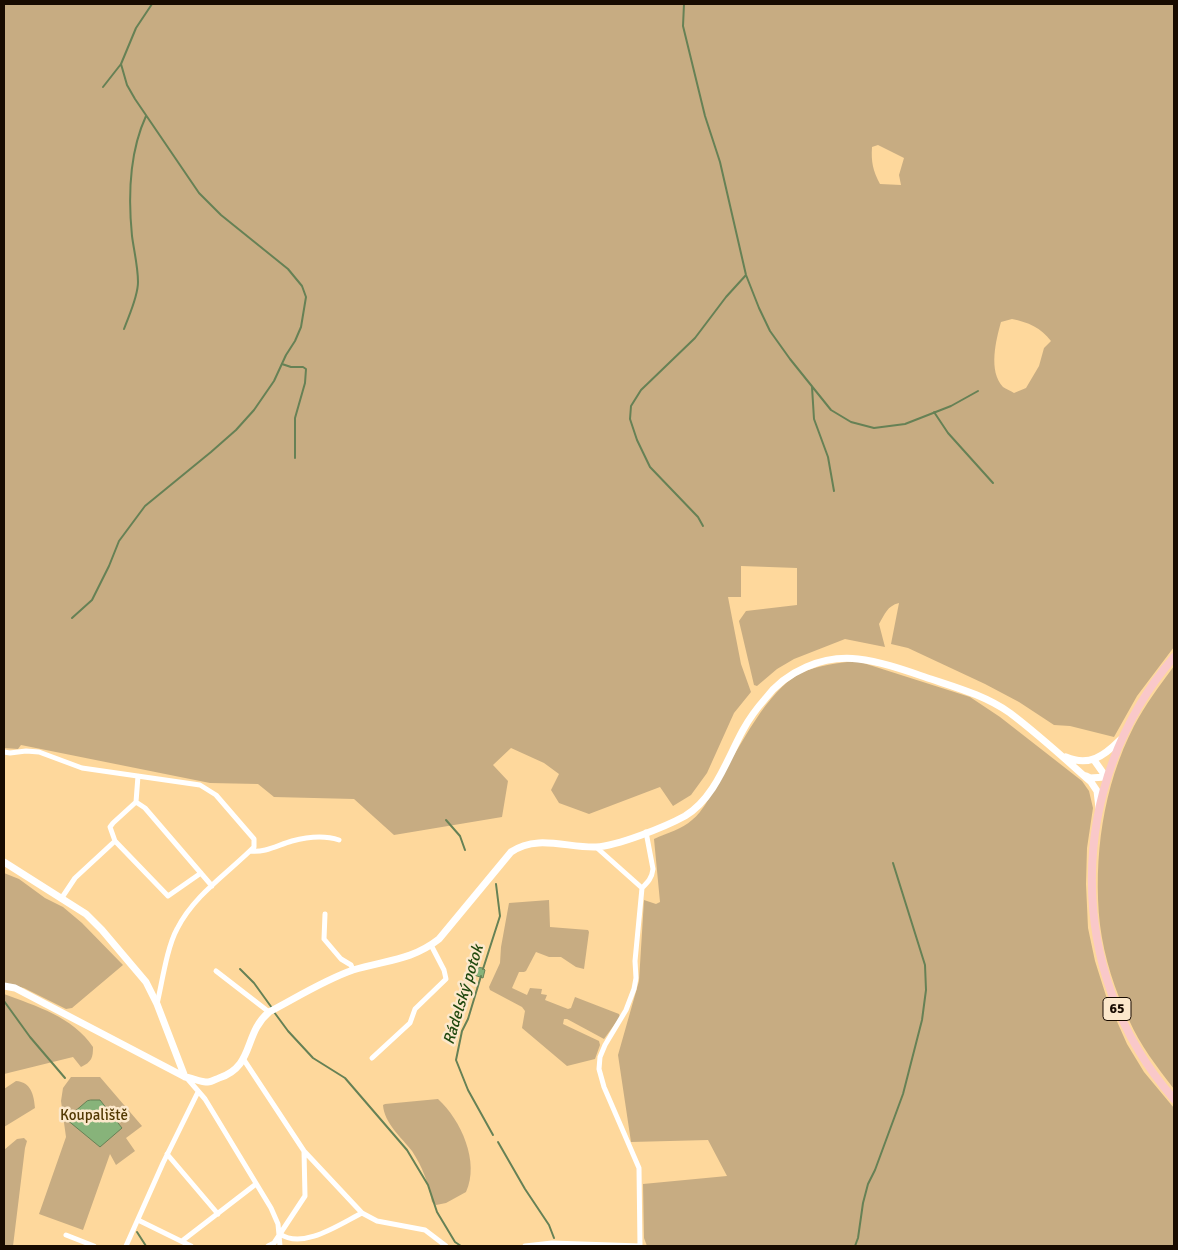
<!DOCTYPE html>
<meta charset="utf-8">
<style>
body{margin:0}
#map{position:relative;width:1178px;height:1250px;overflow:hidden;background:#fed89c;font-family:Signika,sans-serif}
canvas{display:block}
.frame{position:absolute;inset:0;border:5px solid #180b00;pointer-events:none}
</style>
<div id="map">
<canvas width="1178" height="1250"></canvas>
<div class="frame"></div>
</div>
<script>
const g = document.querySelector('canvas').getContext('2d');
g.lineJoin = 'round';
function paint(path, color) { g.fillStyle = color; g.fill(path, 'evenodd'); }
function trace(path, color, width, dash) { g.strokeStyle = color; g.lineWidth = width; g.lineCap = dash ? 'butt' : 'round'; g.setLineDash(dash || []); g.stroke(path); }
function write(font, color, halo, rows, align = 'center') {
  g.font = font + ' Signika,sans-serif'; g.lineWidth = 5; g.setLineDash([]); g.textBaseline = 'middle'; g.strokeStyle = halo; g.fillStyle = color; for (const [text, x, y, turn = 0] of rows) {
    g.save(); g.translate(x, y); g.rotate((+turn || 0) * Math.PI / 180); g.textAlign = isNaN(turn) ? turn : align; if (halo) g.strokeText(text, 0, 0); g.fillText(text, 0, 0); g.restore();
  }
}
paint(new Path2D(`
 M4,4h1170v643l-37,49 -23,41 -44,-11 -16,-1 -35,-23 -34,-18 -77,-36 -17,-4 8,-41c-12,3 -14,11 -20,21l6,23 -40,-8 -51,20 -17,10 -20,17 -3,-1 -15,-64 7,-10 51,-6v-37l-56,-2v31h-13l13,67 10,28 -17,21 -27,60 -16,22 -18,11 -13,-19 -71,27 -30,-11 -8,-13 8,-16 -15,-11 -33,-15 -18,17 15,16 -6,36 -108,18 -40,-36 -80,-2 -16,-13 -48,-1 -189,-38 -3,4 -14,-1zM878,145l26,13 -5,17 2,10 -21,-1c-7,-13 -9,-22 -8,-37zM1012,319c16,3 29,9 39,22l-7,7 -5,18 -13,22 -12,5c-3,-2 -8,-4 -11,-6 -15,-16 -7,-47 -2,-65z
 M857,661l113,36 30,20 82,64 7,10 4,17 -6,40 -1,36 2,44 7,33 12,38 20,45 17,28 30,36v138h-527l-3,-8 -1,-54 84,-8 -19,-36 -77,2 -13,-87 21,-74 5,-81 12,4 4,-2 -6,-63c13,-6 28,-10 38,-19 11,-8 21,-29 28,-41 20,-32 47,-89 81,-106 18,-8 37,-10 56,-12z
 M1174,666v423c-17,-22 -34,-44 -45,-69 -14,-29 -25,-63 -29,-95 -7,-67 3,-139 34,-199 11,-21 26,-41 40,-60z
 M4,873l15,6 26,19 18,9 19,16 41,42 -51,43 -6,1 -42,-21 -20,-5z
 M549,900l1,27 38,3 1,2 -5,37 -8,-2 -15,-10h-12l-13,-5 -10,19 -2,1h-5l-7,16 15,7 3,-7 12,1 -1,5 6,1 -2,5 23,9 3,-1 4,-11 44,17 1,3 -16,22 -37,-20h-3l-1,5 36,17 1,4 -5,14 -28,7 -45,-38 3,-17 -3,-4 -32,-17 -1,-3 11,-24 1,-16 8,-44z
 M4,994c32,12 69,23 89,53 0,10 -1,15 -12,20l-8,-10 -69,17z
 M71,1077h29l42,49 -16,12 9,13 -19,14 -6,-11 -27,76 -44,-16 27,-77 -5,-36 2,-13z
 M16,1081c15,1 18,14 19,27l-31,19v-38z
 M438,1099c23,21 42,63 28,93l-20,11 -10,2 -4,-3c-4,-20 -9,-34 -20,-51 -10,-13 -28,-28 -29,-46l2,-1z
 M24,1138l3,3 -2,7 -12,98h-9v-96l13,-11z`), '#c7ac82');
const water = new Path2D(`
 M475,967l8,1 2,2 -2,8 -9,-3z
 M91,1100h9l22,28 -22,19 -34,-28 21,-18z`);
paint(water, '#87b37a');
trace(water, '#668155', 1);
trace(new Path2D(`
 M684,4l-1,22 22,90 15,46 26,113 13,33 11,23 20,28 41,51 20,12 23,6 31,-4 46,-18 27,-15
 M103,87l18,-23
 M124,329c5,-14 14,-32 14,-47 0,-15 -4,-31 -6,-46 -4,-40 -3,-83 14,-120
 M282,364l9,3h12l3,2 -1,14 -10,35v40
 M812,387l2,32 14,38 6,34
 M934,412l14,21 45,50
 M703,526l-5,-9 -48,-50 -13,-27 -7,-21 1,-13 10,-16 54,-52 31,-41 20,-22
 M72,618l20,-18 17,-34 10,-25 26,-35 66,-54 25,-22 18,-20 20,-29 12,-26 9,-14 6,-14 5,-30 -4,-11 -14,-17 -67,-54 -22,-22 -64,-94 -8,-14 -6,-21 15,-36 16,-24
 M446,820l14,16 5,14
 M240,969l14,14 18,25
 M483,969l17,-53 -4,-32
 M481,976l-13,43 -6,12 -6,29 12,30 25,45
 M4,1001l26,36 35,41
 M274,1012l14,19 25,27 32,20 62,72 21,35 9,27 18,30 6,4
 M498,1142l27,47 24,36 5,13
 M137,1232l9,14
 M855,1246l3,-8 5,-35 5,-19 7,-14 28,-76 19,-74 4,-30 -1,-25 -32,-102`), '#668155', 2);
trace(new Path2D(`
 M4,752l6,1 16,-2 13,1 43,16 118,17 16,10 38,44v8c-26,26 -60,48 -77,82 -10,18 -15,54 -20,75
 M138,776l-2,26 -23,21 -3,4 5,14 53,55 33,-23
 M136,802l9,6 67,78
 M596,847l46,41
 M250,851c15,2 28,-6 42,-10 15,-4 32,-6 47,-1
 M61,899l14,-21 40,-37
 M325,914l-1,25 17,20 10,6 2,5
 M216,971l53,41
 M372,1058l38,-35 5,-14 31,-30 -2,-9 -13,-25
 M244,1060l60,91 58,62 15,8 48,9 21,16
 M186,1077l19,22 66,109 7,16 2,22
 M167,1154l51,60
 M138,1220l53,26
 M280,1234c23,16 60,-10 82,-21
 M66,1235l28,11
 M182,1241l74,-57
 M126,1246l37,-83 35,-71
 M268,1246l6,-3 31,-47 -1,-45
 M525,1246l27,-3 88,3
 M640,1246l-1,-78 -35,-81 -5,-18 1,-12 5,-12 21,-35 8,-21 2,-11 -1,-17 7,-73c6,-6 10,-10 11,-19l-7,-37`), '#fff', 5);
trace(new Path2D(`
 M1066,757c23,10 38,-1 54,-17
 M1086,776l4,2 16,-1 -12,-17
 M4,862l82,52 16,16 44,52 11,22 28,73
 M4,986l11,2 170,89c7,1 16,5 23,5 4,0 8,-3 11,-4 36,-12 24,-44 50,-66 27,-14 55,-32 84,-42 32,-10 58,-9 86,-31l72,-87c26,-18 56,-4 85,-5 21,-1 69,-20 89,-31 30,-18 42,-57 58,-86 6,-11 14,-22 22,-31 21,-28 58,-44 93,-40 25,3 49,12 73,20 27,9 55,17 79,34 28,21 55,46 81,69l6,9 2,17`), '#fff', 7);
trace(new Path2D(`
 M1174,657c-108,126 -111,316 0,442`), '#f9c8c9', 8);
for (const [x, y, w] of [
 [1117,1009,28]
]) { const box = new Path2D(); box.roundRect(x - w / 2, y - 11.5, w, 23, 4); g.fillStyle = '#fce8cb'; g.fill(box); trace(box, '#180b00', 1); }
write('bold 14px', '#180b00', null, [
 ["65",1117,1009]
]);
write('15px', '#523802', '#fce8cb', [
 ["Koupaliště",94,1116]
]);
write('italic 16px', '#20490f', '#fce8cb', [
 ["Rádelský potok",464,995,-73]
]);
</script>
